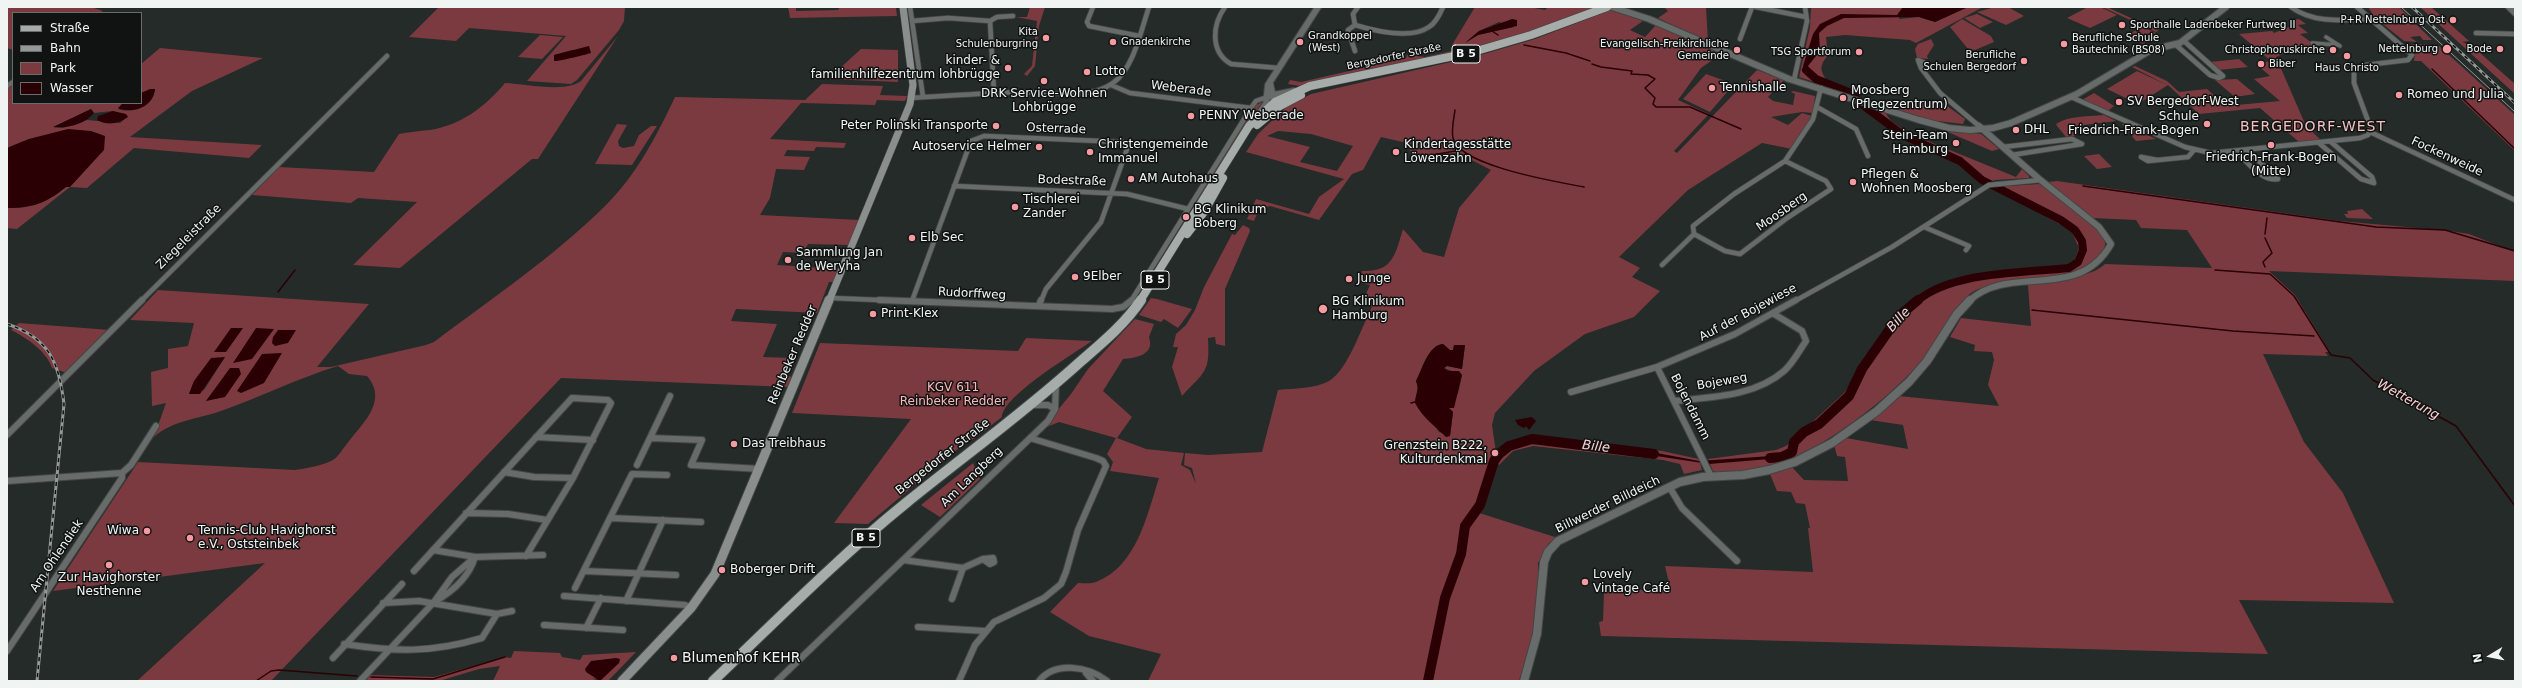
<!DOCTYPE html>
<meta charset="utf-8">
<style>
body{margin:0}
#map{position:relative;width:2522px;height:688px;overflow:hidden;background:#242b28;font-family:"DejaVu Sans",sans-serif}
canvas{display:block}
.frame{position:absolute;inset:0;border:8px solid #f0f5f3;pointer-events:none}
.legend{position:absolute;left:12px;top:12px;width:130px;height:92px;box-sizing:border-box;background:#101312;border:1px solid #6a6d6c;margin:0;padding:5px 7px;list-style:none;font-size:12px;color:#f0f5f3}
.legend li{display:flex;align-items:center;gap:8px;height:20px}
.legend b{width:20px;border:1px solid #6a6d6c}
.north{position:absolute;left:2470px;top:636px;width:40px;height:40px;-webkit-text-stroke:3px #101312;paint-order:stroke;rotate:260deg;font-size:11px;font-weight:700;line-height:16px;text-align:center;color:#f0f5f3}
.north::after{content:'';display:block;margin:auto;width:14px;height:18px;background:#f0f5f3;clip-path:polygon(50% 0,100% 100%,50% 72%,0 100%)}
</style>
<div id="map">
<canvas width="2522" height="688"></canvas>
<div class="frame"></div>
<ul class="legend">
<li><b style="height:5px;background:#a5aca9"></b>Straße</li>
<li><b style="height:5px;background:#939997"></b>Bahn</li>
<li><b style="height:11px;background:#7b3a40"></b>Park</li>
<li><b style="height:11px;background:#2a0005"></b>Wasser</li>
</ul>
<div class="north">N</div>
</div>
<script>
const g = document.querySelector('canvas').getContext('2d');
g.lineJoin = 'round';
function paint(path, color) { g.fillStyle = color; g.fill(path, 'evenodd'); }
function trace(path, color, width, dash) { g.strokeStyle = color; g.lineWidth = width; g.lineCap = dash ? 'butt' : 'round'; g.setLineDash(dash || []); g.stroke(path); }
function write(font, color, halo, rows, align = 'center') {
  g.font = font + ' "DejaVu Sans",sans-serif'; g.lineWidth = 3; g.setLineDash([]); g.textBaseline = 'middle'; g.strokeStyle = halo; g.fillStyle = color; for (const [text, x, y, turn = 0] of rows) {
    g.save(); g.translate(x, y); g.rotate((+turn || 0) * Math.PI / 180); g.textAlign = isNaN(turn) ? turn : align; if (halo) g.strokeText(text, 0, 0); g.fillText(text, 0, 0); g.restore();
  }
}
paint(new Path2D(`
 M7,7h84l12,4 -5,2h-85v37l-6,-2z
 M439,7h186l-1,14 -5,9 -42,50 -6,4 -44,-3 39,-45 -97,-8 -13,13 -47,-4zM572,50l15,5 -6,-1 -27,7v-6z
 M788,7h8v4l42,-1 2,-3 56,1 1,8 -107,2z
 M1030,7h15l-6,19 -4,40 -8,10 -3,-2 8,-8 5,-45 -21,-4h11z
 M1475,7h54l16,3 3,-3h48l-68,25 -59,17 -169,37 -12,-2 2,-4 11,2 105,-24 1,-3 18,2 31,-7 -4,-5zM1499,22l15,5 -36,8 -12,7 13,-11z
 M1664,7h42l2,35 -50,-24 10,-7z
 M1811,7h92l-4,12 20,-2 16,5 33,-15h15l-67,36 -6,-3 -65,-5 -19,2 2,18c-12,15 -5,17 2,32l-31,-10 11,-50z
 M1995,7h13l16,9 -18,9 -29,-13z
 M2088,7h12l17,8 -27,13 -23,-10z
 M2102,7h5l39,18 4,-2 11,5 -5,4z
 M2368,7h31l33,33h-9l-3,-4 -10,1 7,5 -13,-1 -25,-20 2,-1 -6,-2z
 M2420,7h11l38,34 -7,1 9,3 44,39v10z
 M1613,9l30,12 -13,9 15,7 11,-12 65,29 -20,14 -23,32 31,14 -35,37 3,2 80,-83 27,10 -16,17 5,4 20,4 2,-11 -4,-2 2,-1 22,5 -2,17 -11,-1 -31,5 17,8 14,-12 10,3 -20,33 -30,-6 -74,47 -69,67 21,11 -8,9 28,14 -26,26 -49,17 -51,37 -39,42 -3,12 4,27c12,-9 20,-14 35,-15l131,14 37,8 3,11 -18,4 -4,-10 -17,-4 -130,-14 -20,5 -14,14 -5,-6 -4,24 -14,29 82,26 -9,5 -11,20v40l-5,31 -14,47h-87l15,-83 13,-40 -18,40 -16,83h-278l13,-27 -72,-18 -39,-24 28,-29c5,0 13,1 18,-1 41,-16 51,-67 63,-104l-49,-7 3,-9 -6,-8 9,-16 -57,-16 -17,7 29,-35 17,-25 47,-50 19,5 -5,13c6,18 -13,21 -26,22l-20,32 29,26 -15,21 29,11 38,4 -3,12 9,5 6,14 -4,-16 -8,-3 1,-12 23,2 54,-3 16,-62c16,-2 37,-1 51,-9 19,-11 33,-55 43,-74l-7,-11 5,-11 -12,-3 4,-11c31,1 33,-16 41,-42l20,23 21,5 15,-49 32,-38 -33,-17 -45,4 -6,-14 -26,-6 -18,33 -11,4 -33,46 -49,-14 -11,3 -5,12 -7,-2 9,-20 53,15 10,-17 25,-18 -98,-27 12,-18 28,-27 25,-13 166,-38 58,-17zM1278,131l33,3 42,12 -16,25 -37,-9 10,-15 -43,-11zM1443,344l7,6h3l1,-5h11l-3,24 -15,-3 -3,2 18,7 -4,18 -9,15 4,4 -3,24 -11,-4c-7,-13 -19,-15 -24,-32l3,-13 -2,-6c6,-11 12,-36 27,-37z
 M1977,14l16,8 -13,6 -16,-10z
 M1962,19l29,17 3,6 -19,8 -7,-1 -18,-22z
 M2299,19l7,5 -8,1 10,8 -8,1 20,15 -14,2 -7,-4 -18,4 2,3 -7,3 30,69 15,14 -22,2 -39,-34 -61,6 -31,-29 -30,19 -31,-15 30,-18 30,14 -35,-18 3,-1 32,15 12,11 28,-3 19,17 54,-5 -26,-22 16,-3 -14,-12 15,-3 -32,-27 33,-3 2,2 20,-8v-5z
 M2143,27l13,6 -13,11 -17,-9z
 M540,35l23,2 -21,22 -24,-2z
 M618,36l-80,123h-6l-132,109 -47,-3 64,-63 -59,-4 -7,5 -99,-8 27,-28 95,5 25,-38c10,-2 20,-3 31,-4 31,-5 55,-23 75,-47 21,1 60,10 76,-2z
 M1931,39l3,6 -7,11 1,3 -11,-1 -2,-9 3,-5z
 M2410,44l28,1 77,70v36l-94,-90h-7l1,-8 -7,-8z
 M160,48l103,10 -71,33 -62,46 132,8 -13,13 -115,-10 -47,40 -17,-1 -53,42 -10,-1v-20c26,0 39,-5 59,-21l-20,-51 -17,3 -22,9v-61l6,-3v19h110l-5,6c15,5 36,-2 37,-20l-14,4v-29zM91,109l3,4 19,-2 14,6 -7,6 -33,-3 -24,8 -9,-1z
 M861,49l37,1v32l-70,-3z
 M2239,59l9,8 -29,3 -9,-8z
 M1706,74l28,10 -24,28 -27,-13z
 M2237,79l18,15 -20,3 -20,-17z
 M822,84l61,2 -3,9 27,1 -2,5 -28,-1 -2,5 -74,-2 -31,36 76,4 -2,5 -28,-1 -2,4 -27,-1 -3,6 26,1 -6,13 -28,-1 -6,29 -10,17 99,5 -11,25 -40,-1 -5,9 -20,-1 -6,13 62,4 -6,13h-4l-12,31 -81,-4 -5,12 46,3 -14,33 29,1 -7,18 9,1 -4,10 -229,-9 -290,303h-134l128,-118 -212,28 85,-129 157,8c12,-2 27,-4 38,-10 6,-4 11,-13 16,-19 15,-19 39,-41 18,-65l-18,-2 -11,-8c-40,12 -77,31 -117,45 -23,8 -48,9 -67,26l12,-34 -14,3 -1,-34 17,-4v-19l20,-3 6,-23 -64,-3 28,-30 211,14 -52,63h14l95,-22 8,-3c58,-44 121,-86 173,-138 30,-30 50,-69 68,-107l130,3zM225,357l-21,33 -15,4 5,-13zM239,368l1,6 -34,27 24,-32z
 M2094,93l20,13 -6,5 -26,-11z
 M1264,101l-24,32 -31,53 -15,18 62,-99z
 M1892,101l51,2 22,16 -2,5 -35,-4 -32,-10z
 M1865,106l20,6 5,8 18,13 108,44 6,-8 7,7v2l-34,2 -10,4 -21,-20 -66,-30z
 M2104,115l12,6 -48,6 9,9 -11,1 -9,-11 -1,-2c15,-9 30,-7 48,-9z
 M617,124l10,1 -9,16 1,5 4,2 11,-2 5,-11 12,-9h6l-25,39 -37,-1z
 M2122,124h2l32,15 -20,2z
 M1936,127l45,7 18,15 -7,2z
 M2099,154l13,13 -15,2 -13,-13z
 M2057,181l283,40 110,10 19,3 46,18v29l-246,-10 26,24 35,57h-5l3,4 -65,-2 41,88 39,51 51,110 -155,-3 29,54 -667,-18 -2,-14 4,-1 1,-29 19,-3 48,2 -6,-25 148,6 -5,-44h2l-5,-24 -9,-1 -5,-11 -14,-1 -7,-17 22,-7 12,13 44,1 -3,-24 -8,-1 -3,-11 12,-7 62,11 -5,-24 -33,-5 29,-24 100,10 -11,-21 6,-25 -2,-8 -18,-1 1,-6 -25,-8 11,-19 70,8 -3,-41c20,-3 63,-7 77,-21l107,4 -25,-38 -46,-2 -5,-8 -44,-2 -44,-36z
 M2039,184c14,7 55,38 63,51 3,4 4,9 2,14 -8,32 -100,29 -128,41 -19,9 -38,51 -53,69 -36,44 -149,133 -210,112l-5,-12 68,-9 10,-4 58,-53 52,-78 43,-31 17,-6 111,-12 7,-5 5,-13 -8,-18 -80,-43z
 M2362,209l11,10 -26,-1 -3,-4h4l-1,-3z
 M1243,225l6,3 1,3 -25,58v57l-9,-2 -1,-7 -7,1c2,35 -3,33 -26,58l-10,-29 6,-20h-5l3,-13 10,-9 9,-15 9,-23 28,-53 3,1z
 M1151,298l6,1 35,10 -14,19 -14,-9 -3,3 -22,-7z
 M19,323l91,7 -43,43 -15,-5c-6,-17 -25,-30 -41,-38z
 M1026,338l66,3c-19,13 -89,55 -90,76l-27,21 -15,9 -92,77 -34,-1 77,-104 -119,-6 28,-70 198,8z
 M973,463l7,16 -40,38 -19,-12z
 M514,651l46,2 2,4 18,3 3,-5 53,-3 -28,29 -16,-3 6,3h-105l7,-15 -21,3 -40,12h-73l4,-6 64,2 71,-20 6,1z`), '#7b3a40');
paint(new Path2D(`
 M1903,7h65l-33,15 -16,-5 -75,1 -17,8 -8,7 1,18 -12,15 2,7 6,5 -3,1 -9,-7 -1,-6 10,-32 7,-10 21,-10 56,1z
 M1512,19l5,1v6l-39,9 -13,8 14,-12z
 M589,46l2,7c-3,1 -34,9 -37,8v-6z
 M150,89h5c-2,18 -22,25 -37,19l5,-5h18v-10z
 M91,109l3,4c-11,12 -25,15 -41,14z
 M113,111l13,3 2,3c-10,7 -20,9 -31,3l1,-4z
 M68,129l23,2 14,5 -1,14 -34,37h-4c-20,16 -33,21 -59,21v-60l22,-9z
 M231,328h12l-17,24h-12z
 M256,328l18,1 -22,30 -19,4z
 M278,330h18l-8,13 -13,3 -3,-3 1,-6z
 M1443,344l7,6h3l1,-5h11l-3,24 -15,-3 -3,2 4,3h11l3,4 -8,33h-5l4,4 -3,24 -4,1c-12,-12 -23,-19 -31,-34 0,-2 1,-5 1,-7 2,-6 2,-9 0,-15 6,-11 12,-36 27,-37z
 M282,353l-18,30 -23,10 -4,-2 25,-37z
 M225,357l-25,37h-11l5,-13 17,-23z
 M230,368h9l2,6 -16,23 -19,4z
 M1532,417l4,4 -7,9 -3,-4 -2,2 -6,-3 -3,-5z
 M1641,450l58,11 72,-5 9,-2 2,4 -73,6 -66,-10z
 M616,658l4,1 -1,4 -19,18 -14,-9 -1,-3 6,-8z`), '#2a0005');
trace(new Path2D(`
 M1492,31l6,4
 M1524,45l42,8 24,8
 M1592,64l9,3 31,4 -1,3 17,1 7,4 -10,9 10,10 -2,6 3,3h34l51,22
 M2432,69l83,80
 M1455,110c-1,8 -4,20 -2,28 6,28 105,44 131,49
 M1432,155l29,-5
 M2083,186l293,41 69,3 70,21
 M2265,234l2,-16
 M2265,238l7,15 -9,9 2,5
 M2215,270l55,4 24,22 37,59 19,3 23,22 83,46 59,80
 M278,292l17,-22
 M2032,310l201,21 81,5
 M1411,403l4,-1
 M371,677l62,2 72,-22
 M256,681l15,-10 8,-1 78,6`), '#2a0005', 1.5);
trace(new Path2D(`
 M1806,70l10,9 35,14 13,13 39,29 57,26 22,19 79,40 14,10 7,11 1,9 -5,12 -9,6c-46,5 -116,3 -152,33`), '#2a0005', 8);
trace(new Path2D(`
 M1770,458l12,-1 10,-5 2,-10 10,-10 15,-8 30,-28 13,-27 37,-53 19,-16
 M1428,681l17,-83 16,-44 4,-28 15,-21 14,-44 5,-7 10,-8 23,-7 122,15`), '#2a0005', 10);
const pedestrian = new Path2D(`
 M2326,37l14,9
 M2312,43l26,2`);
const minorFar1 = new Path2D(`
 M910,7l13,90
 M1093,7l-6,15 2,4 50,10
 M1225,7c-13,18 -15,45 6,57l48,4
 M1358,7l-5,7 2,11c20,6 55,15 74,2 7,-4 11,-13 14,-20
 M1756,7l50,10
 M2291,7c23,17 53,13 80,12
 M912,21l36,-3 42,3 4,72
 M990,21l7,-4 16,-1
 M1355,25l-7,5 7,21
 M2476,33l39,1
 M1740,39l12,-32
 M2176,45l34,30 9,3 4,-2 -39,-35
 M1918,60l7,3 -4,5z
 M1921,68l19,25 39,33
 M1794,80l13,-59 -2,-14
 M1111,85l19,8 121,15
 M7,86l6,-4
 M2071,97l114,50 26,6 149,-15 8,-3 3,-6 -17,-46v-12l12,-6 42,-5 4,-5 -55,-48
 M911,98c36,-2 73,-5 109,-6 29,-1 68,9 93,-9 21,-15 28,-53 36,-76
 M1817,107l39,22 12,27
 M2370,132l145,68
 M2319,143l42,36 13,4 -2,-6 -41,-35
 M2003,147l69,-8 10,5 -70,11
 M2237,152c10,10 25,30 41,27l-30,-28
 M2157,160l-16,-3 7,4 40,-4 6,-7
 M1785,161l41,20 5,8 -44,29 -47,36 -15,-3 -31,-17 -1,-8 41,-32z
 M1785,161l28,-42 8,-31
 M954,186l173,8 61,15
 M1924,227l45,19 -3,4
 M1662,265l32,-31
 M831,298l73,3
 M141,301l246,-245
 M912,301l59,-160 13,-5 139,6 4,7 -26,73 -55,67 -5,12
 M1131,301l120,-193 5,-7 11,-4
 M1795,301l97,-54 97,-62 52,-5`);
const minor = new Path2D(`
 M879,300l233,9 11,-2 9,-7
 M1039,305l2,-5
 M1657,367l54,109
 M1571,392l86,-25 78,-33 61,-34
 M1674,401c37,-4 80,-4 110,-30 9,-8 15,-20 22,-30l-4,-10 -28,-17
 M1032,405h16l7,4
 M7,435l135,-135
 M536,437l57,3
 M650,438l20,-42
 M637,465l13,-27 52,2 -11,25 69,4
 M504,472l30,5 39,1
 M7,481l115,-8 9,-8 25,-39
 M1670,488l12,20 55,53
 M466,513l42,1 39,6
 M610,518l91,4
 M433,550l42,7 68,-2
 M475,557c-6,20 -23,35 -41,45l18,-25z
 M993,558l1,4 -4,2 -7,-5z
 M903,560l60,8 20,-9
 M414,571l158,-173 36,2 3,3 -38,75 -47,78
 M584,571l92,4
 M575,588l57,-114 35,1
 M564,596l121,9 6,3
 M952,599l11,-31
 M626,601l37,-81
 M383,603l36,-2 78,13 15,-3
 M544,625l79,5
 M918,627l67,4
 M586,628l15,-30
 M344,644c52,8 87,9 138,-6l15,-24
 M7,651l115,-173v-5
 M333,658l69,-74
 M1086,673l7,8
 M360,681l74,-79
 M777,681l271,-260 7,-12 1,-25
 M959,681l16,-36 19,-23 50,-24 17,-14 5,-12 12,-42 28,-64 -3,-5 -7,-3 -66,-20
 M1039,681c16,-20 49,-15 68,0`);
const tertiaryFar1 = new Path2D(`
 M1612,7l37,12 140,60 130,41 30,8 21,2 23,-2 18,-5 66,-29 74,-44 29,-7 46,-36
 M2509,7l6,6
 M1270,83l5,23
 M1269,96l25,-5
 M1258,115l8,-11 2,-19 50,-78
 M1969,301c40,-38 109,2 142,-57l-12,-17 -61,-49 -59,-52`);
const tertiary = new Path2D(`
 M1524,681l13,-47 7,-72 4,-10 10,-11 122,-59 23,-5 40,-2 26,-5 26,-8 37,-19 45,-32 32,-29 18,-21 30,-47 13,-14`);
const secondaryFar1 = new Path2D(`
 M829,301l81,-197 3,-19 -10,-78`);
const secondary = new Path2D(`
 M622,681l69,-73 24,-34 114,-274`);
const primaryFar1 = new Path2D(`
 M1257,125l23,-19 21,-11
 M1187,234l17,-22 19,-34
 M1140,301l109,-175 26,-24 35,-16 163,-34 58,-17 76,-28`);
const primary = new Path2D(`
 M713,681c63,-60 125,-123 193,-178 58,-47 119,-91 174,-141 22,-19 45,-38 61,-62`);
trace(pedestrian, '#414744', 5);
trace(minorFar1, '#414744', 6);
trace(minor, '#414744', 8);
trace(tertiaryFar1, '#414744', 8);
trace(tertiary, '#414744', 10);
trace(secondaryFar1, '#414744', 8);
trace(secondary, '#414744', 11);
trace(primaryFar1, '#414744', 9);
trace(primary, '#414744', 12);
trace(pedestrian, '#676b69', 3.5);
trace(minorFar1, '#676b69', 4.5);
trace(minor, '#676b69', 6);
trace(tertiaryFar1, '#676b69', 6);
trace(tertiary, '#676b69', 8);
trace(secondaryFar1, '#8a8f8d', 7);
trace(secondary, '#8a8f8d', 9);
trace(primaryFar1, '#a5aca9', 8);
trace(primary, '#a5aca9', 10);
trace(new Path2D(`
 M2401,7l114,105`), '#939997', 1);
const rail = new Path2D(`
 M2412,7l103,96
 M7,324c42,14 52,38 57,80l-27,277`);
trace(rail, '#939997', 3);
trace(rail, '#101312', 1.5, [4]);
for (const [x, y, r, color] of [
 [2453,20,4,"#f49aa0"],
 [2122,25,4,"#f49aa0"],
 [1046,38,4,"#f49aa0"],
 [1113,42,4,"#f49aa0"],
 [1300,42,4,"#f49aa0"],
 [2064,44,4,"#f49aa0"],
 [2447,49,5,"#f49aa0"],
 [2500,49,4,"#f49aa0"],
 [1737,50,4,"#f49aa0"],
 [2333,50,4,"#f49aa0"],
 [1859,52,4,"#f49aa0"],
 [2347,56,4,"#f49aa0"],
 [2024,61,4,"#f49aa0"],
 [2261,64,4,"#f49aa0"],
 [1008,68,4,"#f49aa0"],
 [1087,72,4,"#f49aa0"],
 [1044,81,4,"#f49aa0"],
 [1712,88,4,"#f49aa0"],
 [2399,95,4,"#f49aa0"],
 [1843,98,4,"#f49aa0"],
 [2119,102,4,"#f49aa0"],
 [1191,116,4,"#f49aa0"],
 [2207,124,4,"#f49aa0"],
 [996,126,4,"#f49aa0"],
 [2016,130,4,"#f49aa0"],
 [1956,143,4,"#f49aa0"],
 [2271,145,4,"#f49aa0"],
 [1039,147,4,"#f49aa0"],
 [1090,152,4,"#f49aa0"],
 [1396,152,4,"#f49aa0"],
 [1131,179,4,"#f49aa0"],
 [1853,182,4,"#f49aa0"],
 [1015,207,4,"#f49aa0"],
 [1186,217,4,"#f49aa0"],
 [912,238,4,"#f49aa0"],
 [788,260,4,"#f49aa0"],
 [1075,277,4,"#f49aa0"],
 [1349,279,4,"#f49aa0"],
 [1323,309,5,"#f49aa0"],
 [873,314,4,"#f49aa0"],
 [734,444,4,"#f49aa0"],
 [1495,453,4,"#f49aa0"],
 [147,531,4,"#f49aa0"],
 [190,538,4,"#f49aa0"],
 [109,565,4,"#f49aa0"],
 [722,570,4,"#f49aa0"],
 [1585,582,4,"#f49aa0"],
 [674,658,4,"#f49aa0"]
]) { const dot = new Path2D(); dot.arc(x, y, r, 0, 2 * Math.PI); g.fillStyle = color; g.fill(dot); trace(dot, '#101312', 1.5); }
write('10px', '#f0f5f3', '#101312', [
 ["P+R Nettelnburg Ost",2445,20],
 ["Sporthalle Ladenbeker Furtweg II",2130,25,"left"],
 ["Kita",1038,32],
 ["Schulenburgring",1038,44],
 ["Grandkoppel",1308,36,"left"],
 ["(West)",1308,48,"left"],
 ["Berufliche Schule",2072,38,"left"],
 ["Bautechnik (BS08)",2072,50,"left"],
 ["Gnadenkirche",1121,42,"left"],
 ["Evangelisch-Freikirchliche",1729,44],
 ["Gemeinde",1729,56],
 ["Nettelnburg",2438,49],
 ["Bode",2492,49],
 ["Christophoruskirche",2325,50],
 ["TSG Sportforum",1851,52],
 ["Berufliche",2016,55],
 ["Schulen Bergedorf",2016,67],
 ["Biber",2269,64,"left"],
 ["Haus Christo",2347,68,"center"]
], 'right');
write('10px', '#f0f5f3', '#101312', [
 ["Bergedorfer Straße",1394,57,-12]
]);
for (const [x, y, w] of [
 [1466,54,28],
 [1155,280,28],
 [866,538,28]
]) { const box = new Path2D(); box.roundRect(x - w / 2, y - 9, w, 18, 3); g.fillStyle = '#101312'; g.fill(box); trace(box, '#f0f5f3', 1); }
write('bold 11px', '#f0f5f3', null, [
 ["B 5",1466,54],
 ["B 5",1155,280],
 ["B 5",866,538]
]);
write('12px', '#f0f5f3', '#101312', [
 ["kinder- &",1000,61,"right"],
 ["familienhilfezentrum lohbrügge",1000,75,"right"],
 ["Lotto",1095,72],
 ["Tennishalle",1720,88],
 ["Moosberg",1851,91],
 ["(Pflegezentrum)",1851,105],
 ["DRK Service-Wohnen",1044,94,"center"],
 ["Lohbrügge",1044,108,"center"],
 ["Romeo und Julia",2407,95],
 ["SV Bergedorf-West",2127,102],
 ["PENNY Weberade",1199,116],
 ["Schule",2199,117,"right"],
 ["Friedrich-Frank-Bogen",2199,131,"right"],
 ["Peter Polinski Transporte",988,126,"right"],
 ["DHL",2024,130],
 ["Stein-Team",1948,136,"right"],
 ["Hamburg",1948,150,"right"],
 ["Christengemeinde",1098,145],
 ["Immanuel",1098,159],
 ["Kindertagesstätte",1404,145],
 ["Löwenzahn",1404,159],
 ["Autoservice Helmer",1031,147,"right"],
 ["Friedrich-Frank-Bogen",2271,158,"center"],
 ["(Mitte)",2271,172,"center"],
 ["Pflegen &",1861,175],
 ["Wohnen Moosberg",1861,189],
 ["AM Autohaus",1139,179],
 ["Tischlerei",1023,200],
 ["Zander",1023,214],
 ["BG Klinikum",1194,210],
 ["Boberg",1194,224],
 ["Elb Sec",920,238],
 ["Sammlung Jan",796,253],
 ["de Weryha",796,267],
 ["9Elber",1083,277],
 ["Junge",1357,279],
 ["BG Klinikum",1332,302],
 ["Hamburg",1332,316],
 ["Print-Klex",881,314],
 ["Das Treibhaus",742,444],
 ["Grenzstein B222,",1487,446,"right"],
 ["Kulturdenkmal",1487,460,"right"],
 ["Wiwa",139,531,"right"],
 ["Tennis-Club Havighorst",198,531],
 ["e.V., Oststeinbek",198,545],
 ["Boberger Drift",730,570],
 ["Lovely",1593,575],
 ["Vintage Café",1593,589],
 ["Zur Havighorster",109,578,"center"],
 ["Nesthenne",109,592,"center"]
], 'left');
write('12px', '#f0f5f3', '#101312', [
 ["Weberade",1181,89,7],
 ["Osterrade",1056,129,2],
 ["Fockenweide",2447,157,25],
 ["Bodestraße",1072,181,2],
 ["Moosberg",1782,212,-35],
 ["Ziegeleistraße",189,237,-45],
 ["Rudorffweg",972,294,3],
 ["Auf der Bojewiese",1748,313,-28],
 ["Reinbeker Redder",793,355,-67],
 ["Bojeweg",1722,382,-10],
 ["Bojendamm",1690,407,63],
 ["Bergedorfer Straße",943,457,-38],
 ["Am Langberg",972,477,-44],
 ["Billwerder Billdeich",1608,505,-26],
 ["Am Ohlendiek",57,556,-56]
]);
write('12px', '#fcb9bc', '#101312', [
 ["KGV 611",953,388],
 ["Reinbeker Redder",953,402]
]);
write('italic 13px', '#fdcfd1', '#101312', [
 ["Bille",1899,320,-48],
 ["Wetterung",2408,400,29],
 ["Bille",1596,447,7]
]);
g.letterSpacing = '1px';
write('14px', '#f5c1c3', '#101312', [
 ["BERGEDORF-WEST",2313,127]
]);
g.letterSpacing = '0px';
write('14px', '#f0f5f3', '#101312', [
 ["Blumenhof KEHR",682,658]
], 'left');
</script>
